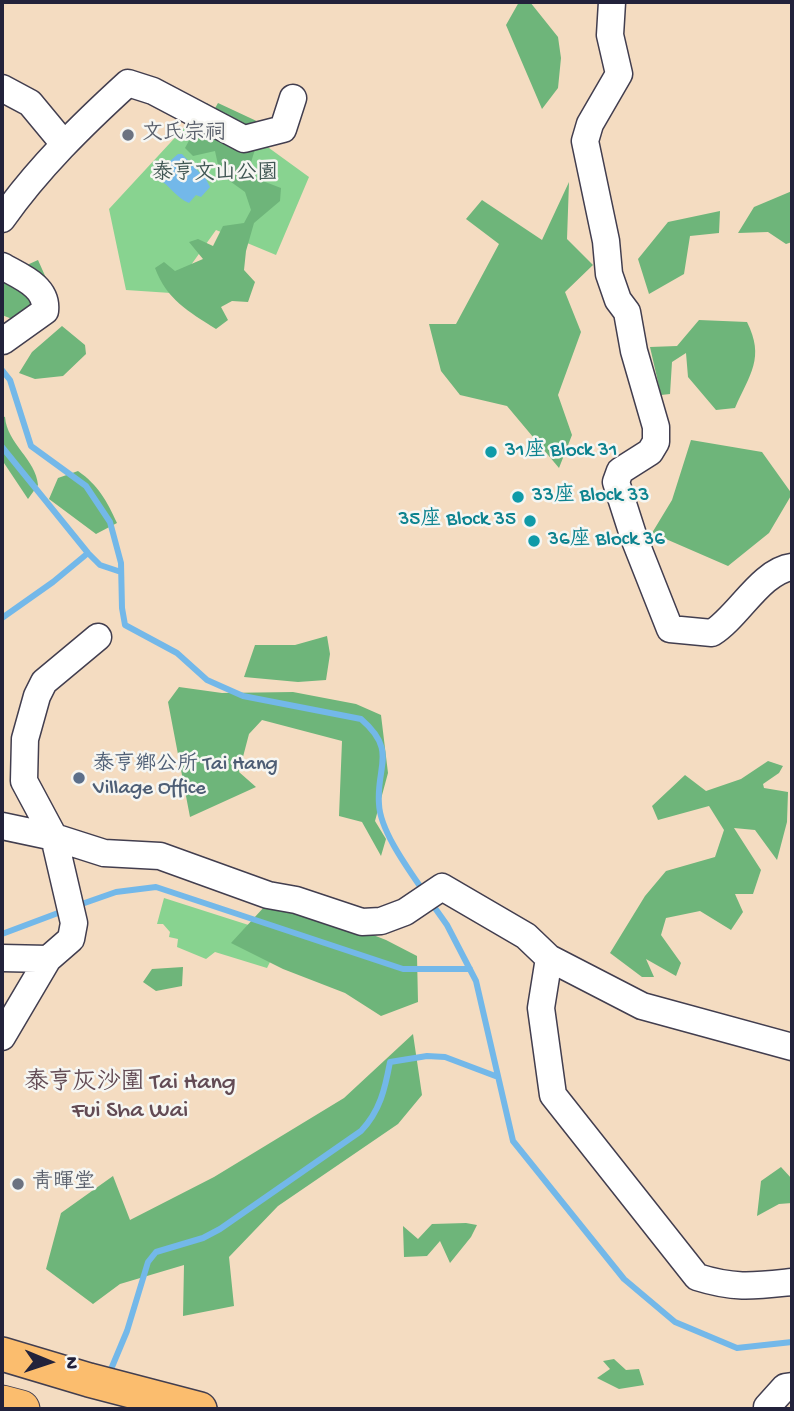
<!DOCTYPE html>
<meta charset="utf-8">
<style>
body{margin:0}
#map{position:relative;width:794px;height:1411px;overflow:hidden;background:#f4dcc1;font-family:"Gochi Hand",sans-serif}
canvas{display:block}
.frame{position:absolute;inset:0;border:4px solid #22223b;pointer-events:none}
.north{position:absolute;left:14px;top:1327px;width:70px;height:70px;-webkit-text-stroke:5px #f6f6f2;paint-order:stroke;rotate:92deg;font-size:19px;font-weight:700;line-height:28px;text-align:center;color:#22223b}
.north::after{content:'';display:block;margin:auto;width:24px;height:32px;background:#22223b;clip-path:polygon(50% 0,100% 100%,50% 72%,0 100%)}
</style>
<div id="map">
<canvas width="794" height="1411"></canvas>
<div class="frame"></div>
<div class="north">N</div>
</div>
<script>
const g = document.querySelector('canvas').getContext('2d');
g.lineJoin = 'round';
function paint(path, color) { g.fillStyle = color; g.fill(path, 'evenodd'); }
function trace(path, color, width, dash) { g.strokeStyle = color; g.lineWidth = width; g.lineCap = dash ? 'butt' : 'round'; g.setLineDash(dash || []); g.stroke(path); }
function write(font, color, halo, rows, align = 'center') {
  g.font = font + ' "Gochi Hand","LXGW WenKai TC",sans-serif'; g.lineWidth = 5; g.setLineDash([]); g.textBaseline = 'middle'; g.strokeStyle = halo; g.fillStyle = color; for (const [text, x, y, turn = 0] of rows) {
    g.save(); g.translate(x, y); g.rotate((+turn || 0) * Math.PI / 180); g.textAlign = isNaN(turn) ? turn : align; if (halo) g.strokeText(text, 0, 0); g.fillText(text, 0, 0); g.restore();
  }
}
paint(new Path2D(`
 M207,103l102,74 -33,78 -60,-25 -45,63 -45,-3 -17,-81z
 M164,898l119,38 -16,32 -52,-16 -9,7 -29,-12 1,-8 -9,-2 1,-5 -7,-8h-6z`), '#88d390');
paint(new Path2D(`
 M519,2h11l28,35 3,21 -3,30 -16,21 -36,-84z
 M218,103l45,21 -16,51 34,13 -1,13 -26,22 -8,28 -2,19 11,12 -7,20 -16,-1 -11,6 7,13 -12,9c-28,-18 -49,-29 -61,-61l9,-6 11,9 28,-12 -14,-17 9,-3 15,7 10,-20 21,-3 7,-13 -6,-18 -25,-18 -5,-23 -22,5 -8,-8 6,-11 15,-13z
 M569,182l-2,57 26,26 -28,27 16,40 -23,63 14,40 -13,33 -52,-62 -47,-11 -19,-24 -12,-47h27l43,-80 -33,-25 16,-19 60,40z
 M792,191v51l-6,2 -18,-12 -30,1 16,-26z
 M720,211l-1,22 -29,3 -6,38 -35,20 -11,-35 30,-37z
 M38,260l12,27 -33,34 -15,-6v-32l16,-14z
 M699,320l48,2c18,36 3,52 -12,86l-19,2 -28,-33 -2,-24 -14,9 -2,32 -9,1 -11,-48 27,-1z
 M62,326l23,19 1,9 -23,22 -28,3 -16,-6 13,-21z
 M2,416l3,1c2,27 31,42 33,68l-10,14 -26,-39z
 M691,440l71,12 30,42 -23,39 -41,33 -76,-33 20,-33z
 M78,471c20,14 29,30 39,52l-21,11 -47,-35 9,-21z
 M327,636l3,18 -4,26 -28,2 -54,-5 11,-32h40z
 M179,687l43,6 71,-1 63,12 25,11 7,58 -13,48 11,18 -5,17 -19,-34 -23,-6 3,-75 -80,-21 -13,14 -10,38 17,15 -66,30 -22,-115z
 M768,761l15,5 -4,7 -16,11 1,4 24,4 -1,30 -10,38 -22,-30 -21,-2 27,42 -8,24h-18l8,18 -12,18 -31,-19 -34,7 -5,17 20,28 -5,13 -30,-17 8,18h-12l-32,-24 35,-57 21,-25 49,-14 9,-27 -15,-24 -51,14 -6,-14 33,-31 21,16 35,-12z
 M265,906l75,16 46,18 31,16 1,46 -37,14 -36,-23 -62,-24 -52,-26z
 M183,967l-1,19 -26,5 -13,-9 9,-13z
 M413,1034l9,61 -24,29 -120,82 -49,51 5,49 -51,10 1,-51 -64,19 -27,20 -47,-35 15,-56 52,-37 17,44 84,-43 130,-79z
 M781,1167l11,12v24l-13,1 -22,12 4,-35z
 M466,1223l11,2 -6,12 -21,26 -10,-22 -13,15 -23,1 -1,-31 15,13 14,-15z
 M614,1359l12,11 13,-1 5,16 -25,4 -22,-11 13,-9 -7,-8z`), '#6eb57a');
paint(new Path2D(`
 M178,154h4l18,19 1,3 4,1 5,10 -9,10 -5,-2 -7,8c-13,-5 -19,-18 -31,-24l4,-11z`), '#73b8e9');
trace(new Path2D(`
 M2,370l8,10 21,66 55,40 24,36 11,41 1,45 3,17 52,28 30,27 36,16 118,23c37,32 15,47 18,85 1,27 30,66 45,88
 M2,447l86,106 12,12 21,7
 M2,618l51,-36 35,-29
 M430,901l17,24 29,56 37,160 111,138 51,43 62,26 55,-6
 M76,906l40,-14 40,-5 247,82h67
 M2,934l64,-24
 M109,1374l18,-43 21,-69 8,-10 47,-14 17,-9 141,-98c19,-20 24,-42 29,-69l37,-6 18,1 53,20`), '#73b8e9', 6);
const minor = new Path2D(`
 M612,2l-2,33 9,39 -29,50 -5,17 21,100 3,33 9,26 9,12 7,39 22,76v15l-6,10 -30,19 -4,11 18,56 36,91 42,4c26,-16 49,-62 80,-66
 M2,88l28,15 34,41
 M2,219c36,-51 80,-94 126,-136l25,8 91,48 39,-10 10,-31
 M2,266c17,10 46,20 43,45l-42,30
 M2,826l52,11 50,16 56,3 108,39 28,5 66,22 19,-1 24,-9 37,-25 84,49 23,22 93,48 150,41
 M2,958l46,1
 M549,958l-8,50 12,87 144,182c38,12 57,9 95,5
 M2,1037l46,-78 23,-20 3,-16 -20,-86 -30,-56 1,-42 12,-43 7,-14 54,-45
 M767,1407l18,-20 7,-1`);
const major = new Path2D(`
 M2,1354l87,26 111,29`);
const highway = new Path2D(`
 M2,1404l19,5`);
trace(minor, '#423e4f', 29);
trace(major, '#423e4f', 36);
trace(highway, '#423e4f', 39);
trace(minor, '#fff', 26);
trace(major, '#fbbd6e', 33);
trace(highway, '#fbbd6e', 37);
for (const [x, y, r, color] of [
 [128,135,7,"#6b7280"],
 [491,452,7,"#0f9aa8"],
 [518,497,7,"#0f9aa8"],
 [530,521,7,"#0f9aa8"],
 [534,541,7,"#0f9aa8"],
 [79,778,7,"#5c6f8a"],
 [18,1184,7,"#6b7280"]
]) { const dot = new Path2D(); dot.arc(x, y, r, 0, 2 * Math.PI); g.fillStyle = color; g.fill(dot); trace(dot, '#f6f6f2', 2.5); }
write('21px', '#5b616d', '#f6f6f2', [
 ["文氏宗祠",142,135],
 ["青暉堂",32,1184]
], 'left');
write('21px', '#415754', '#f6f6f2', [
 ["泰亨文山公園",215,175]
]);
write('21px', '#0d838f', '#f6f6f2', [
 ["31座 Block 31",505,452],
 ["33座 Block 33",532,497],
 ["35座 Block 35",516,521,"right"],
 ["36座 Block 36",548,541]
], 'left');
write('21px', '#4e5e75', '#f6f6f2', [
 ["泰亨鄉公所 Tai Hang",93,766],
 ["Village Office",93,790]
], 'left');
write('24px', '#634b54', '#f6f6f2', [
 ["泰亨灰沙圍 Tai Hang",130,1084],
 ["Fui Sha Wai",130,1112]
]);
</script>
